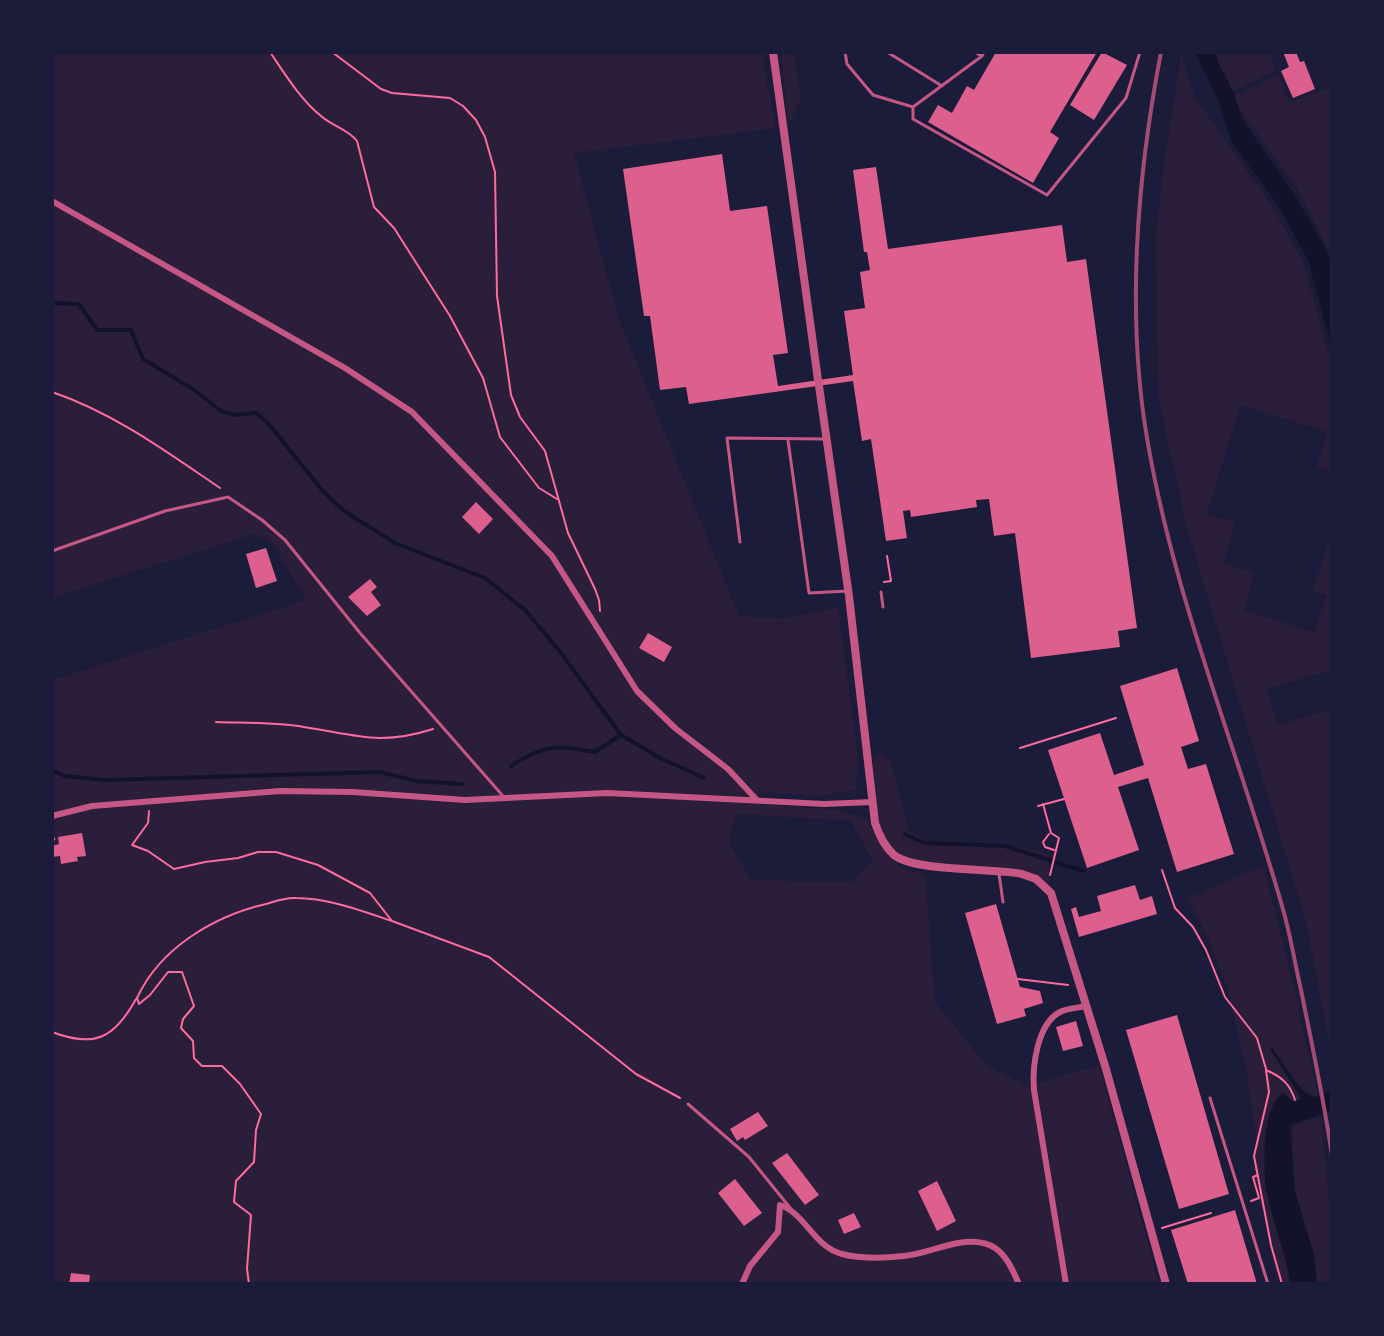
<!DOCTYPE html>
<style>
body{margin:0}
#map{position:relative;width:1384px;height:1336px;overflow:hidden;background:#1b1b3a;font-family:"Sofia Sans Condensed",sans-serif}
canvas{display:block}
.frame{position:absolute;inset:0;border:54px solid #1b1b3a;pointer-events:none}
</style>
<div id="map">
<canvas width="1384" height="1336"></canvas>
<div class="frame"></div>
</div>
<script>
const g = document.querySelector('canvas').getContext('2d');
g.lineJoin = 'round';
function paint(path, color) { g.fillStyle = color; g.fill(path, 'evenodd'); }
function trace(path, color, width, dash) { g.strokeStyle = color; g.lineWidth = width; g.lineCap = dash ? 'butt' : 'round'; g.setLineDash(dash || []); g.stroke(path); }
paint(new Path2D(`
 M52,52h713l-1,15 12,61 -202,25 44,163 121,300 44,3 55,-12 20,149 -2,33 -35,7 -62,-4 -2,12 84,6 24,9 24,36 13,14 23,5 10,128 52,64 47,23 4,-6 61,-18 60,219h-1107v-604l254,-80 -34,-57 -18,-9 -202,64zM737,814l114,7 22,40 -21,21 -101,-2 -22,-38z
 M781,52h13l7,48 -13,26z
 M1216,52h53l7,19 -43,20 -16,-31z
 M1181,54l14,43 78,111 30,54 29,103v106l-15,-4 10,-35 -86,-27 -34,108 28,10 -12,40 32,10 -11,37 70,22 12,-37 -13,-4 19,-60v139l-65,19 11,36 54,-16v347l-26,-134 -118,-390 -30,-135 -2,-161 6,-59z
 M1279,75l10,28 43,-16v173l-3,-10 -32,-62 -66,-91z
 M882,753l8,6 19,71 23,13 78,2 39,9v33c-17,-6 -35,-17 -53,-20 -33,-5 -96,6 -114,-31 -8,-17 -7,-60 -9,-80z
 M1263,866l29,114 26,117c-25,-6 -29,-37 -48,-48l30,48v3l-9,2 -24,90 20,66 3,26h-12l-25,-115 4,-24 -11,-77 -18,-78 -19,-51 -22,-41z
 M1321,1116l11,113v55h-15l-3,-29 -19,-66 -3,-63z`), '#2a1e3b');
paint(new Path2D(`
 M1195,52h21l1,8 16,31 9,28 51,73 34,59 5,17v81l-24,-89 -30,-55 -46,-62 -14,-44z
 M1272,1047c9,12 27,48 42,50 6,1 13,-6 18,-8v22l-42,14 4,64 20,66 3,29h-27c-4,-32 -17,-60 -23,-91 -4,-22 -6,-90 17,-100l8,9 8,-2 -1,-6 -29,-45z`), '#12122b');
trace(new Path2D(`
 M52,303l27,1 18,26h34l12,29 50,30 28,22 15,4 20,-2 11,9 56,69 21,20 51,32 90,35 40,32 33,39 63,86 41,24 42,19
 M511,766c35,-22 43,-21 84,-14l26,-17
 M52,770l13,6 40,4 275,-8 36,9 46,3
 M905,834l20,9 80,3 78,25`), '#12122b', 4);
paint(new Path2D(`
 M996,52h101l-47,80 9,6 -26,45 -105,-61 10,-17 14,8 15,-27 7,4z
 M1102,52l25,13 -33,55 -24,-15z
 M1283,52h13l4,10 4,-1 11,28 -22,9 -12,-27 8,-4z
 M722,154l8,57 37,-5 21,147 -15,2 5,31 75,-11 -9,-64 21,-3 -5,-36 10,-2 -3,-18h-3l-11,-82 23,-3 12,82 174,-24 5,37 19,-3 51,369 -19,3 2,16 -89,11 -16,-125 -21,3 -5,-37 -13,1 1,7 -66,10 -1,-7 -7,1 4,27 -21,3 -15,-102 -9,2 -9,-60 -164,23 -3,-17 -26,3 -10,-74h-6l-21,-147z
 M476,502l17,17 -14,15 -17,-17z
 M266,548l11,33 -21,7 -10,-34z
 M370,579l7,8 -6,5 10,13 -14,11 -19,-19z
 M648,633l24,14 -8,15 -25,-14z
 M1177,668l22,73 -18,6 7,22 18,-5 28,90 -57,18 -29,-94 -30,9 21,63 -52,18 -39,-118 52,-17 14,42 30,-10 -24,-79z
 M82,833l4,23 -9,1 1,4 -17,3 -1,-8 -8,1v-11l7,-2 -1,-7z
 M1135,885l5,15 12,-4 5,18 -78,23 -8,-28 5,-2 3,10 22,-6 -4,-15z
 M996,904l24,83 20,4 3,12 -19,6 2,7 -29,8 -32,-111z
 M1177,1015l52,179 -50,15 -53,-179z
 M1076,1021l7,25 -20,5 -7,-24z
 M758,1112l10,14 -23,14 -2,-3 -6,4 -7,-12z
 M787,1153l32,42 -14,10 -33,-42z
 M735,1179l27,34 -18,13 -26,-33z
 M937,1181l19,40 -19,10 -19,-40z
 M1235,1210l22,74h-69l-17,-54z
 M854,1213l7,14 -17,7 -6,-14z
 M71,1273l19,2 -1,9h-20z`), '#dd5f8e');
trace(new Path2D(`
 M270,52c15,22 30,47 51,64 11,10 27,13 36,25l17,66 20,21 56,88 33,62 17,59 39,51 18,11
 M332,52l49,37 11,4 58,5 13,8 13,14 9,17 10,35 2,124 14,99 9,22 25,34 23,82 27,56 4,11 1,11
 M52,392c62,21 115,60 168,96
 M884,582l7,-1 -4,-25
 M216,722c29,1 59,0 88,5 52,8 76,19 129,2
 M1020,748l96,-30
 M1043,804l8,29 8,5 -9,37
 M1038,806l26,-7
 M149,811l-1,12 -16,22 16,6 26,18 31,-7 33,-4 20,-6h18l42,13 52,28 22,28 97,36 147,117 44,24
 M1049,834l-6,8 2,5 9,3
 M1162,870l13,38 18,19 13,23 19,47 32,41 9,31
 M1018,979l50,6
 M52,1032c42,16 62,7 84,-33
 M1251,1201l8,-3 -6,-21 5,-2
 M1162,1228l49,-15
 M249,1284l-2,-15 4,-54 -17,-13 2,-21 18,-19 2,-32 5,-16 -21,-30 -18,-18h-20l-8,-8 -1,-17 -12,-13 2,-9 11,-13 -12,-34h-14l-18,23 -11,9 -2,-6c23,-50 77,-82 129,-94 10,-3 20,-7 30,-6 32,0 66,13 96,23
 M1282,1284l-11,-39 -17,-89 15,-64 -3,-22c16,7 24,14 29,30`), '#ff6b9d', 2);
trace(new Path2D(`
 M845,52l2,12 26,31 40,12
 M887,52l55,34
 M974,52l8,4 2,-4
 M982,56l-69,51v12l134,76 79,-97 14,-46
 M788,440l21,153 39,-2
 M740,542l-13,-104 99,1
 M52,551l113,-40 63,-14 34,23 23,20 75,93 143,163
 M881,592l2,15
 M52,840l2,-1
 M999,874l4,28
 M1210,1098l58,186
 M688,1104l61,53 42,52`), '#c65784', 3);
trace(new Path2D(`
 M52,201l293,167 67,44 140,144 85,135 38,37 53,41 28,30
 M52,816l40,-10 188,-15 73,1 112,8 142,-7 217,11 49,-2
 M742,1284l8,-18 28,-34 2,-27c26,9 34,42 62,49 18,5 43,4 62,2 27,-2 65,-25 91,-8 12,8 18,23 24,36
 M1066,1284l-32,-194c-2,-23 3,-66 26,-78 8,-4 18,-4 26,-6`), '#c65784', 6);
trace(new Path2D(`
 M773,52l45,328
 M819,386l30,210 26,227c4,12 9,23 19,32 22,17 97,13 128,19l14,5 15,14 55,176 60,215`), '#c65784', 8);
trace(new Path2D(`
 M1161,52c-23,120 -34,245 -17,367 25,169 94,330 140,494 7,25 11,51 17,77 11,55 23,110 31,166`), '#a44b75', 4);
</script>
